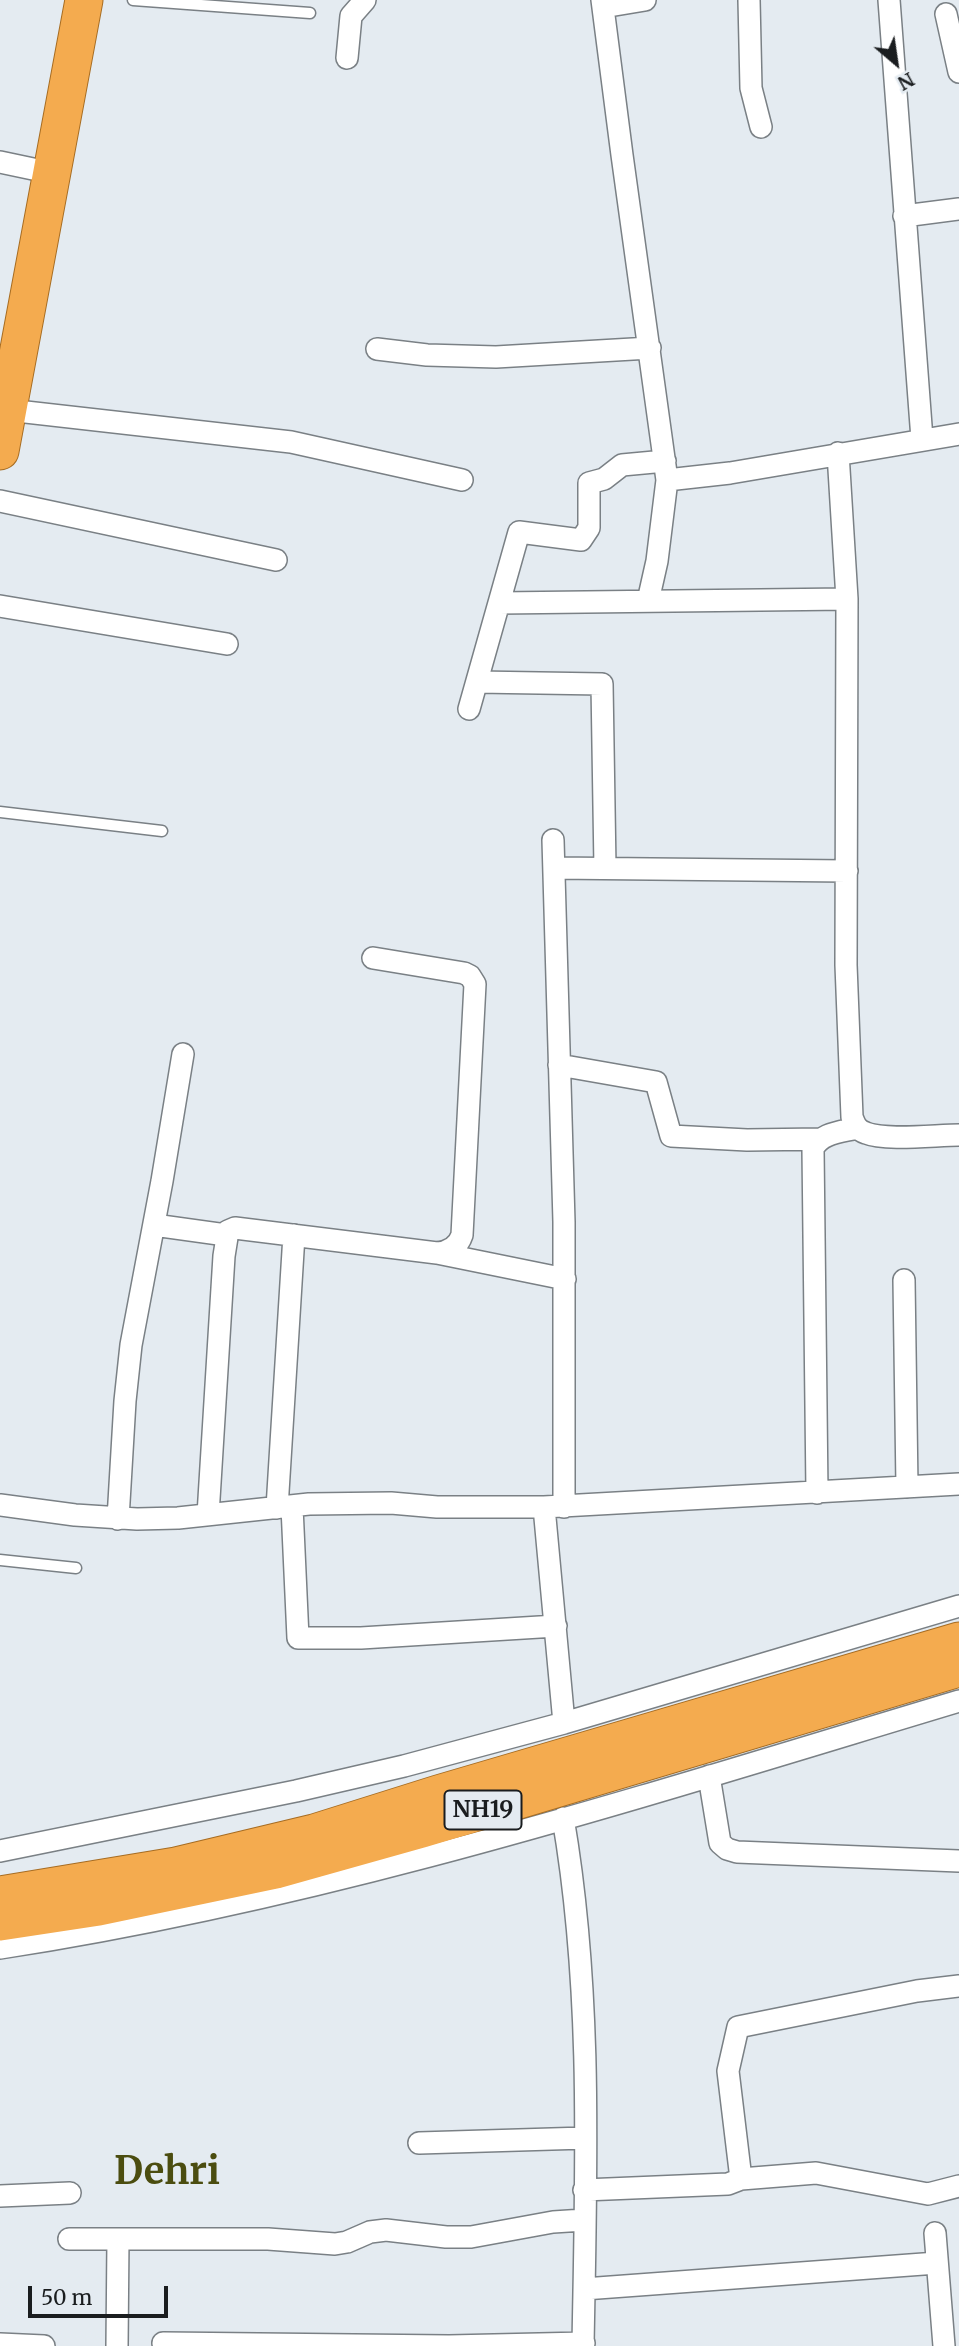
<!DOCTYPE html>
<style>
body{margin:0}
#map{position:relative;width:959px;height:2346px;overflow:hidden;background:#e4ebf1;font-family:Merriweather,serif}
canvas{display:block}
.north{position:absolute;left:861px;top:28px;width:70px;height:70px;-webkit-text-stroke:5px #e4ebf1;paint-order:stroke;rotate:151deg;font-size:19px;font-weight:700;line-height:28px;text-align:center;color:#1a1d1f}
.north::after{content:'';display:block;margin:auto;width:24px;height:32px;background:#1a1d1f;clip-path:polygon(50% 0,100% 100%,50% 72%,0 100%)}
.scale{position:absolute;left:28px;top:2286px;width:140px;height:32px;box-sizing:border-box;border:4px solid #1a1d1f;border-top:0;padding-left:9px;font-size:21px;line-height:24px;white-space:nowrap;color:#1a1d1f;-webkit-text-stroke:5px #e4ebf1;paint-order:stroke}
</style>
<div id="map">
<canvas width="959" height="2346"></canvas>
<div class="north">N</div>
<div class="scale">50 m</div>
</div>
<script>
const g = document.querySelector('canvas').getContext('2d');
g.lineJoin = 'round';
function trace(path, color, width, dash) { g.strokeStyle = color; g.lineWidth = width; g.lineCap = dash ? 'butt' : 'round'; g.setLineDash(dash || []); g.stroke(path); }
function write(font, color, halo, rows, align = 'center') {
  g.font = font + ' Merriweather,serif'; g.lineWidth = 7; g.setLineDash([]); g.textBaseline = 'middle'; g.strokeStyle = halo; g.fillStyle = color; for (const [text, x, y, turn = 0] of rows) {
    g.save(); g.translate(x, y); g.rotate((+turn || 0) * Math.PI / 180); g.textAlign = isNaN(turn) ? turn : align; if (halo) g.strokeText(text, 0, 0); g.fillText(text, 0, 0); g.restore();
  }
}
const service = new Path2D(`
 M133,0l177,13
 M0,812l162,19
 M0,1560l76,8`);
const minor = new Path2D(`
 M602,0l20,155 45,325 -10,81 -9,40
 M749,0l2,88 10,39
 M889,0l33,439
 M603,7l42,-7
 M946,14l13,58
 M347,58l4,-42 14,-16
 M0,162l52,11
 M904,216l55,-7
 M377,349l50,6 69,2 154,-9
 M8,410l283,32 171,38
 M838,453l9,146 -1,366 6,152c3,8 5,13 14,16 19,8 70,2 93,2
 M667,480l63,-7 229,-39
 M0,501l276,59
 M499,603l348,-4
 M0,606l227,38
 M477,682l125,2 3,184
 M469,709l50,-177 62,8 8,-12v-45l15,-4 18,-14 43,-4
 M553,840l11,382v285
 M554,868l293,3
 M559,1065l97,17 15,54 76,4 74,-1
 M154,1225l72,10
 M437,1253l128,26
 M904,1280l3,207
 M817,1493l-4,-344c7,-16 28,-17 44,-21
 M0,1505l75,10 62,4 41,-1 131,-14 82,-1 46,4h107l415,-23
 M292,1507l6,131h63l195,-12
 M544,1507l20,216
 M277,1508l17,-273
 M208,1515l16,-259 4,-25 7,-3 202,25c12,-1 21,-6 25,-18l13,-251 -5,-8 -6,-3 -91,-15
 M118,1519l7,-118 6,-56 31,-164 21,-127
 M709,1776l11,67 7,6 10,3 222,9
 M563,1818c30,174 23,352 20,528
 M0,1851l296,-60 108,-25 160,-43 395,-117
 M0,1948c327,-50 643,-152 959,-247
 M419,2143l166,-5
 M741,2179l-13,-108 10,-44 179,-36 42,-5
 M584,2190l144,-6 13,-5 75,-6 112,21 31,-8
 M0,2196l70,-3
 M935,2233l9,113
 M69,2239h199l67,5 12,-2 23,-10 16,-2 60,7h25l82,-15 31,-2
 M584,2289l353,-26
 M163,2343l286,3 135,-3
 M0,2344l44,2
 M117,2346l1,-107`);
const trunk = new Path2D(`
 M0,451l84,-451
 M0,1895l176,-29 138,-33 124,-39 521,-153
 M0,1922l99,-15 177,-37 146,-41 537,-161`);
trace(service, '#7a8085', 13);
trace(minor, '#7a8085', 24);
trace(trunk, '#a66c22', 39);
trace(service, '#fff', 10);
trace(minor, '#fff', 21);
trace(trunk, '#f4ab4f', 37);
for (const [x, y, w] of [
 [483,1810,77]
]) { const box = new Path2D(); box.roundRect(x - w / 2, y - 19.5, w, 39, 5); g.fillStyle = '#e4ebf1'; g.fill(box); trace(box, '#1a1d1f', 2); }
write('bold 23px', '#1a1d1f', null, [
 ["NH19",483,1810]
]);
write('bold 38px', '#4b4d10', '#e4ebf1', [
 ["Dehri",167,2173]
]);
</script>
